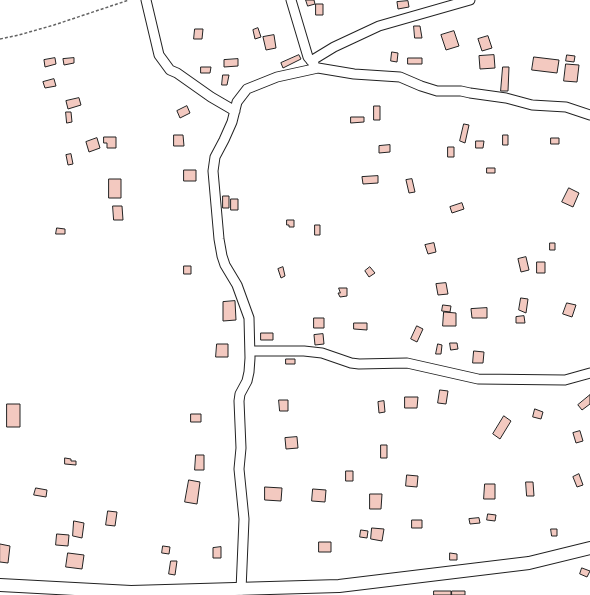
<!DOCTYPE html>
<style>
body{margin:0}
canvas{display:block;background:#fff}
</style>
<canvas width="590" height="595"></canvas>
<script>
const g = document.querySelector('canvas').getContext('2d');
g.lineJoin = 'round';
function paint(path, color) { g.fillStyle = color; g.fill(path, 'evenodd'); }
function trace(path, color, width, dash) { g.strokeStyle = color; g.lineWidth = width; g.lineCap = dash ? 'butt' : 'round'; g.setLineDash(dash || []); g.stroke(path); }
const building = new Path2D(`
 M306,0h8l1,4 -7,2z
 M408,1l1,6 -11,2 -1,-7z
 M316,4h7v11h-7z
 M414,26h6l2,12h-7z
 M258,28l3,9 -6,2 -2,-9z
 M195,29h8l-1,10h-8z
 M454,31l5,15 -13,4 -5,-15z
 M274,35l2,13 -10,2 -3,-13z
 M488,36l4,12 -10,3 -4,-12z
 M392,52l6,1 -1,9 -6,-1z
 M299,55l2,4 -18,9 -2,-5z
 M494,55l1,13 -15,1 -1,-13z
 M567,55l8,1 -1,6 -8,-1z
 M534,57l25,3 -2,13 -25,-3z
 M55,58l1,6 -11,3 -1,-7z
 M74,58v5l-10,2 -1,-6z
 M408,58h14v6h-14z
 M238,59v7l-14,1v-7z
 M566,64l13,1 -2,17 -13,-1z
 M201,67h10l-1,6h-9z
 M503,67h6l-1,24h-7z
 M223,75h6l-2,10h-5z
 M54,79l2,7 -11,2 -2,-6z
 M79,98l2,7 -13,4 -2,-8z
 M187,106l3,7 -10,5 -3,-7z
 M374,106h6v14h-6z
 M66,112h5l1,10 -5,1z
 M351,117h13v5l-13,1z
 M464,124l5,1 -4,18 -5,-2z
 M174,135h9l1,11h-10z
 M503,135h5v10h-5z
 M104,137h12v11h-9v-5h-3z
 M97,138l3,10 -11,4 -3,-10z
 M551,138h8v6h-8z
 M476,141h8l-1,7h-7z
 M390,145v7l-11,1v-7z
 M448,147h6v10h-6z
 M71,154l2,10 -5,1 -2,-10z
 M487,168h8v5h-8z
 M184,170h12v11h-12z
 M378,176v7l-15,1 -1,-7z
 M109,179h12v19h-12z
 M412,179l3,13 -6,1 -3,-13z
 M569,188l10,5 -6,14 -11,-5z
 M223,196h6v12h-6z
 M231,199h7v11h-7z
 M462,203l2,6 -12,4 -2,-6z
 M113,206h9l1,14h-9z
 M287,220h7v7h-5v-2h-2z
 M315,225h5v10h-5z
 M57,228l8,1v5h-9z
 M434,243l2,9 -8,2 -3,-9z
 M550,243h5v7h-5z
 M526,257l3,13 -8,2 -3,-13z
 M537,262h8v11h-8z
 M184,266h7v8h-7z
 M283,267l2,9 -4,2 -3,-9z
 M370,267l5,6 -6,4 -4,-6z
 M446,283l2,11 -10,1 -2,-11z
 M339,288h8v8l-7,1 -2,-4h2z
 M521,298l7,1 -2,14 -7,-3z
 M235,301l1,19 -13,1v-19z
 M567,303l9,2 -4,12 -9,-3z
 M443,305l8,1 -1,6 -8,-1z
 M487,308v10h-15l-1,-9z
 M444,312l12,1v13h-13z
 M524,316l1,7h-9v-6z
 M314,318h10v10h-10z
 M354,323h13v7l-13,-1z
 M417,326l6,3 -6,13 -6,-3z
 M261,333h12v7h-12z
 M323,334l1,10 -9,1 -1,-10z
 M450,343h7l1,6 -7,1z
 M217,344h11v13h-12z
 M438,344l4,1 -1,9h-5z
 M474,351l10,1 -1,11h-10z
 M286,359h9v5h-9z
 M440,390l8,1 -2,13 -8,-1z
 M590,395v9l-8,6 -4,-5z
 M405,397h13l-1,11h-12z
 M279,400h9v11h-8z
 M384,401l1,11 -6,1 -1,-11z
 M7,404h13v23h-13z
 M535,409l8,3 -2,7 -8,-2z
 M191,414h10v8h-10z
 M504,416l7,5 -11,18 -7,-5z
 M580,431l3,10 -7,2 -3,-10z
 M297,437l1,11 -12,1 -1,-11z
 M381,445h6v13h-6z
 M196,455h8v15h-9z
 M65,458l6,1v2h5v4l-11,-1z
 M346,471h7v10h-7z
 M579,474l4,11 -6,2 -4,-10z
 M407,475l11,1 -1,11 -11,-1z
 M189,480l11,2 -3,22 -12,-2z
 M526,482h7l1,14h-7z
 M485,484h10v15h-11z
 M265,487l17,1 -1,13 -16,-1z
 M36,488l11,2 -1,7 -12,-2z
 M313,489l13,1 -1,12 -13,-1z
 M370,494h12l-1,15h-11z
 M108,511l9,1 -2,14 -9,-1z
 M488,514l8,1 -1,6 -8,-1z
 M479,518l1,5 -10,1 -1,-5z
 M412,520h10v8h-10z
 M74,521l10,2 -2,15 -9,-2z
 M372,528l12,1 -2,12 -11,-2z
 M551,529h6v7h-5z
 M361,530l7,1 -1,7 -7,-1z
 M57,534l12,1 -1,11 -12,-1z
 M319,542h12v10h-12z
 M0,544l10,2 -2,17 -8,-1z
 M163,546l7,1 -1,7 -7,-1z
 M221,547v11h-8v-10z
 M68,553l16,2 -2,14 -16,-2z
 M450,553l7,1v6h-7z
 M171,561h6l-2,14 -6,-1z
 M582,568l8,3 -3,6 -7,-3z
 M434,591h17v4h-17z
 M452,591h13v4h-13z`);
paint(building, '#f3c9c0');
trace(building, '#222', 1);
const street = new Path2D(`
 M146,0l13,55 11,15 7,3 34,24 24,14
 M291,0l17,57 6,7
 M311,61l23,-14 45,-21 91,-26
 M250,351h54l18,2 29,10 8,1 48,-1 71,16 87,1 25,-7
 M241,590l3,-71 -5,-50 2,-21 -2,-47 1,-7 7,-13 2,-9 1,-14 -1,-40 -12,-33 -12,-20 -3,-9 -3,-17 -6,-68 2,-14 9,-17 8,-18 5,-20 10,-13 30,-12 41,-9 36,6 46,3 21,9 16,5h24l9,2 36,5 26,7 34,2 24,8`);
const secondary = new Path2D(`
 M0,585l131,7 208,-6 190,-23 61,-15`);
trace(street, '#222', 11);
trace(secondary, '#222', 14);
trace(new Path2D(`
 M0,39l19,-4 35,-10 75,-25`), '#646464', 1.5, [3, 2]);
trace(street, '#fff', 9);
trace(secondary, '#fff', 12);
</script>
